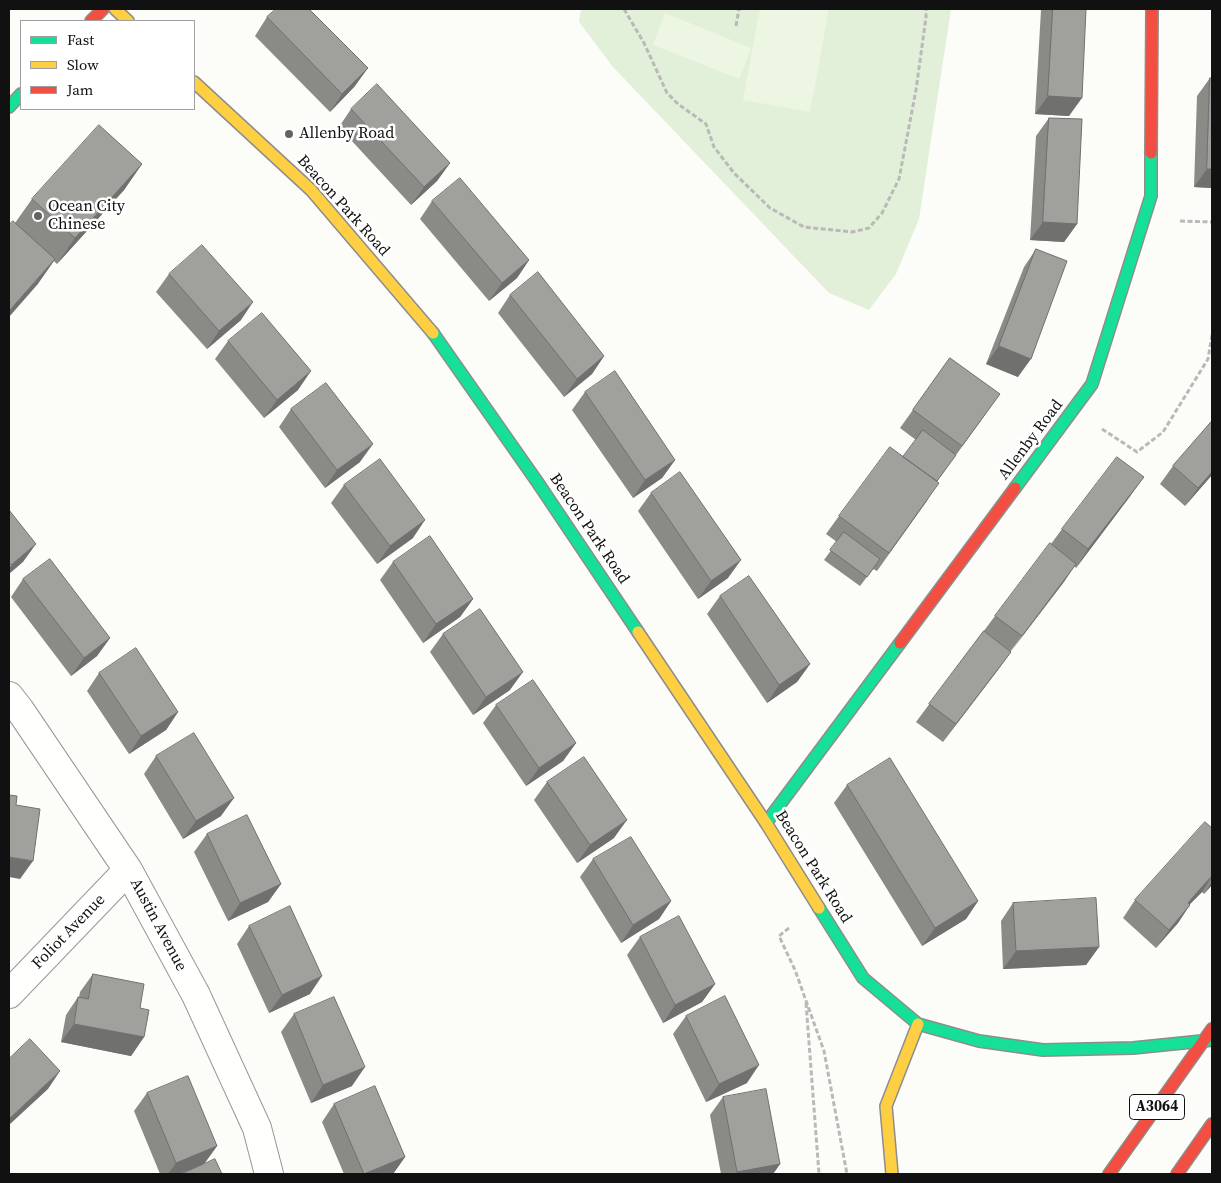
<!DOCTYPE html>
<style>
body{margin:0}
#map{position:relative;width:1221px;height:1183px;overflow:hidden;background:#fcfcf8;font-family:"Source Serif 4",serif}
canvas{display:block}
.frame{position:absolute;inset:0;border:10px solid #111;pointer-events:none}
.legend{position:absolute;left:20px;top:20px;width:175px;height:90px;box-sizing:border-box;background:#fff;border:1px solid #a0a0a0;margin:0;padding:6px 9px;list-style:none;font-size:15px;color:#111}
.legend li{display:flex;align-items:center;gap:10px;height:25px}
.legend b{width:25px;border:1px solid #a0a0a0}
</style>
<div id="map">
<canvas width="1221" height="1183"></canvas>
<div class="frame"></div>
<ul class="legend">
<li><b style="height:6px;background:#16e098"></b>Fast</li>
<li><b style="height:6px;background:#ffcf43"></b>Slow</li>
<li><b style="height:6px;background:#f24e42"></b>Jam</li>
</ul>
</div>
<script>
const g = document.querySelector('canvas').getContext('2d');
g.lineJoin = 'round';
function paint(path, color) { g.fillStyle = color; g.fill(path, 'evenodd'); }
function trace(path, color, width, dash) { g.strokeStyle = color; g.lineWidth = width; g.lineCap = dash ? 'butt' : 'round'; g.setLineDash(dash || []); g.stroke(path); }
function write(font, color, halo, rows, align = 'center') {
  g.font = font + ' "Source Serif 4",serif'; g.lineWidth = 5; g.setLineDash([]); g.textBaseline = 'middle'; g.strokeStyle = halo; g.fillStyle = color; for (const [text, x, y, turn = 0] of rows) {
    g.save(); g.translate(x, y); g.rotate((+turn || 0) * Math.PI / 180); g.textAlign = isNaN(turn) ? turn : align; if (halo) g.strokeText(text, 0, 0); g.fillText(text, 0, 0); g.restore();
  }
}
paint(new Path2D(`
 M581,9h370l-32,210 -23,55 -27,36 -40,-17 -216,-226 -34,-45z`), '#e3f0d9');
paint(new Path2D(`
 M760,9h69l-19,103 -67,-12z
 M665,13l86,35 -12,31 -86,-34z`), '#edf5e3');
const street = new Path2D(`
 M9,696l11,14 108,160 68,125 61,133 12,46
 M9,994l119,-124`);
const fast = new Path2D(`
 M9,107l12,-13
 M433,333l105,150 100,149
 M1015,488l77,-104 59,-188v-43
 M766,823l134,-180
 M819,908l44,70 55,46 61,17 64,9 90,-2 79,-8`);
const slow = new Path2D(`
 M115,9l13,12
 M194,82l117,108 122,143
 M638,632l128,191 53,85
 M892,1174l-6,-68 32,-82`);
const jam = new Path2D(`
 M91,21l12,-12
 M1151,153l1,-144
 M900,643l115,-155
 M1109,1174l103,-145
 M1177,1174l35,-50`);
trace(street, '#979795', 30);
trace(fast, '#8d8d8c', 14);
trace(slow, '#8d8d8c', 14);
trace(jam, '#8d8d8c', 14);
trace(new Path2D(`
 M624,9l20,34 23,50 11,11 28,20 8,23 20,26 36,35 34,19 48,5 17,-4 13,-15 17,-34 17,-89 10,-73v-8
 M736,26l3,-17
 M1180,221l32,1
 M1102,429l35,23 26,-20 45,-73 4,-24
 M789,928l-10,8 16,34 29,81 23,123
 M806,1003l13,171`), '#b9b9b8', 3, [5, 2.5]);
trace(street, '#fffffe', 28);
trace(fast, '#16e098', 11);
trace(slow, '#ffcf43', 11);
trace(jam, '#f24e42', 11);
paint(new Path2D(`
 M1042,9h44l-17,107 -34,-2 6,-104z
 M267,17l88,69 -25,26 -75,-76z
 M1210,78h2v110l-18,-1 3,-91z
 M351,109l99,54 -13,18 -26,24 -72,-78z
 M1049,118l28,106 -13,18 -34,-2 6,-104z
 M142,164l-18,26 -67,74 -3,-3 -17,24 -22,-62 17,-24z
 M432,201l97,59 -12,18 -28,23 -69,-82z
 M1036,249l-18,128 -32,-13 38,-97z
 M169,274l72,46 -34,29 -51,-57z
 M510,295l94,61 -12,18 -28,23 -66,-84z
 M228,341l70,49 -34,28 -49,-59z
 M950,358l37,54 -50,69 -10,20 -50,70 -4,-2 -13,17 -36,-26 13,-18 -11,-8 13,-18 64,-59 13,-17 -16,-12z
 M585,392l90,68 -13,18 -29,20 -61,-88z
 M291,409l69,53 -35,26 -46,-61z
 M1212,421v54l-27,31 -25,-22 13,-18z
 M344,485l69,53 -36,26 -46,-61z
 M651,493l77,85 -30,21 -60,-88z
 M1131,495l-55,73 -2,-2 -131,176 -27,-20 79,-106 56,-72 11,-15z
 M393,562l80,37 -13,18 -37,26 -43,-63z
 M23,579l87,59 -13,18 -26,20 -60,-79z
 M720,596l90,68 -13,18 -30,21 -60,-89z
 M443,634l67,56 -37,25 -43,-63z
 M99,673l79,39 -12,18 -37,24 -42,-63z
 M496,705l80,38 -13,18 -37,25 -43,-63z
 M156,756l65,60 -38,23 -39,-65z
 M547,782l67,56 -37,25 -43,-63z
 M847,785l131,116 -12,18 -44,27 -88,-143z
 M1212,828v57l-8,9 -2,-2 -12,12 -12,19 -22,25 -33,-30 12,-18z
 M207,834l74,50 -13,18 -40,19 -34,-69z
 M593,859l78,42 -12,18 -38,24 -41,-66z
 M1013,903l86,44 -13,18 -83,4 -2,-48z
 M249,926l61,68 -41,19 -32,-69z
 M640,937l75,47 -13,18 -39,21 -36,-68z
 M93,974l47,34 4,29 -13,19 -70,-14 5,-27 12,-18h1l1,-5z
 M294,1014l58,72 -41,17 -30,-71z
 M686,1016l61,67 -41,19 -33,-68z
 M147,1093l70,53 -13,18 -24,10h-20l-26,-63z
 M723,1097l57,67 -7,10h-52l-11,-59z
 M334,1104l71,53 -12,17h-49l-22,-52z`), '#8a8a87');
paint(new Path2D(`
 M368,68l-13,18 -25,26 12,-18z
 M1048,96l34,2 -13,18 -34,-2z
 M450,163l-13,18 -26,24 13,-18z
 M142,164l-18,26 -67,74 18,-26z
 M1207,169h5v19l-18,-1z
 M1043,222l34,2 -13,18 -34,-2z
 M55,259l-18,26 -28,32v-6z
 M529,260l-12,18 -28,23 13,-18z
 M253,302l-12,18 -34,29 12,-18z
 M999,346l32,13 -13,18 -32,-13z
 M604,356l-12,18 -28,23 13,-18z
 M311,371l-13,19 -34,28 13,-18z
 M1000,394l-13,18 -63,87 38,-53z
 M373,444l-13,18 -35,26 12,-18z
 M675,460l-13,18 -29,20 12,-18z
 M1212,472v3l-27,31 13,-18z
 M1144,477l-13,18 -55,73 12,-19z
 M425,520l-12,18 -36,26 13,-18z
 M36,544l-13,18 -14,12v-6l2,-3z
 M741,560l-13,18 -30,21 13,-18z
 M1076,564l-12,18 -55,72 13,-18z
 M473,599l-13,18 -37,26 13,-19z
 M110,638l-13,18 -26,20 13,-18z
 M1011,652l-13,18 -55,72 13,-18z
 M810,664l-13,18 -30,21 12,-18z
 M523,672l-13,18 -37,25 13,-18z
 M178,712l-12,18 -37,24 12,-18z
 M576,743l-13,18 -37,25 13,-18z
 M234,798l-13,18 -38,23 13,-18z
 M627,820l-13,18 -37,25 13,-18z
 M9,857l24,4 -13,18 -11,-2z
 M1212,876l-10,16 -14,14v-3l13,-15z
 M1212,882v3l-8,9z
 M281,884l-13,18 -40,19 12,-18z
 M671,901l-12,18 -38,24 12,-18z
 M978,901l-12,18 -44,27 13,-18z
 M1190,905l-12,18 -22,25 13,-18z
 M1099,947l-13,18 -83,4 13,-18z
 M322,976l-12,18 -41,19 13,-18z
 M715,984l-13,18 -39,21 12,-18z
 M74,1024l70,13 -13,19 -70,-14z
 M759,1065l-12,18 -41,19 13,-18z
 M365,1067l-13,19 -41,17 12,-18z
 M60,1071l-12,18 -39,36v-6z
 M217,1146l-13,18 -24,10h-12l8,-11z
 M405,1157l-12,17h-30h1z
 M780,1164l-7,10h-37l1,-2z`), '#70706e');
const building = new Path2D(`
 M276,9h33l59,59 -26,26 -75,-77z
 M1053,9h33l-4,89 -34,-2z
 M1210,78h2v91h-5z
 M377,84l73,79 -26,24 -73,-78z
 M1049,118l33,1 -5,105 -34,-2z
 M99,125l43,39 -67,74 -43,-39z
 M460,178l69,82 -27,23 -70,-82z
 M13,221l42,38 -46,52v-86z
 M202,245l51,57 -34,29 -50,-57z
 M1036,249l31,12 -36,98 -32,-13z
 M538,272l66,84 -27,23 -67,-84z
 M262,313l49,58 -34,29 -49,-59z
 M950,358l50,36 -38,52 -49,-36z
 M615,371l60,89 -30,20 -60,-88z
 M326,383l47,61 -36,26 -46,-61z
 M1212,421v51l-14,16 -25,-22z
 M923,430l33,25 -19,26 -34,-24z
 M890,447l49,36 -50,70 -50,-37z
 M1117,457l27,20 -56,72 -26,-20z
 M380,459l45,61 -35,26 -46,-61z
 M680,472l61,88 -30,21 -60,-88z
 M9,510l27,34 -25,21 -2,-2z
 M844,532l36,27 -13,18 -37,-27z
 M430,536l43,63 -37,25 -43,-62z
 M1050,543l26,21 -54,72 -27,-20z
 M50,559l60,79 -26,20 -61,-79z
 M749,576l61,88 -31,21 -59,-89z
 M480,609l43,63 -37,25 -43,-63z
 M984,631l27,21 -55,72 -27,-20z
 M136,648l42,64 -37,24 -42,-63z
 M533,680l43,63 -37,25 -43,-63z
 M194,733l40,65 -38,23 -40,-65z
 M584,757l43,63 -37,25 -43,-63z
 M890,758l88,143 -43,27 -88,-143z
 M9,795l8,1 -1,9 24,4 -7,52 -24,-4z
 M247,815l34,69 -41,19 -33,-69z
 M1205,822l7,6v48l-11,12 -13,15 2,2 -21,25 -34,-30z
 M631,837l40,64 -38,24 -40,-66z
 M1096,898l3,49 -83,4 -3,-48z
 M290,906l32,70 -40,19 -33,-69z
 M679,916l36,68 -40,21 -35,-68z
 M93,974l51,10 -4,24 9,2 -5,27 -70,-13 4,-27 10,2z
 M725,996l34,69 -40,19 -33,-68z
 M334,997l31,70 -42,18 -29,-71z
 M30,1039l30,32 -51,48v-60z
 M188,1076l29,70 -41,17 -29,-70z
 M375,1086l30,71 -41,17 -30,-70z
 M766,1089l14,75 -43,8 -14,-75z
 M215,1159l7,15h-40z`);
paint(building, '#a0a09d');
trace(building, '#70706e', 1);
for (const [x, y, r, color] of [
 [289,134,5,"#636362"],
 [38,216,5,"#636362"]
]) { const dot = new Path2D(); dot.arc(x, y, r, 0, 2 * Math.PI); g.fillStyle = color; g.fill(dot); trace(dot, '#fff', 2); }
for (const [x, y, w] of [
 [1157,1107,55]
]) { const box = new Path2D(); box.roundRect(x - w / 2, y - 12.5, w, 25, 4); g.fillStyle = '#fff'; g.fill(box); trace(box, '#111', 1); }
write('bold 15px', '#111', null, [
 ["A3064",1157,1107]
]);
write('16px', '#111', '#fff', [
 ["Allenby Road",299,134],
 ["Ocean City",48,207],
 ["Chinese",48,225]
], 'left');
write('16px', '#111', '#fff', [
 ["Beacon Park Road",343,206,48],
 ["Allenby Road",1031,440,-53],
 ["Beacon Park Road",589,529,56],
 ["Beacon Park Road",813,867,58],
 ["Austin Avenue",158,925,62],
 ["Foliot Avenue",69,932,-46]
]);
</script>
